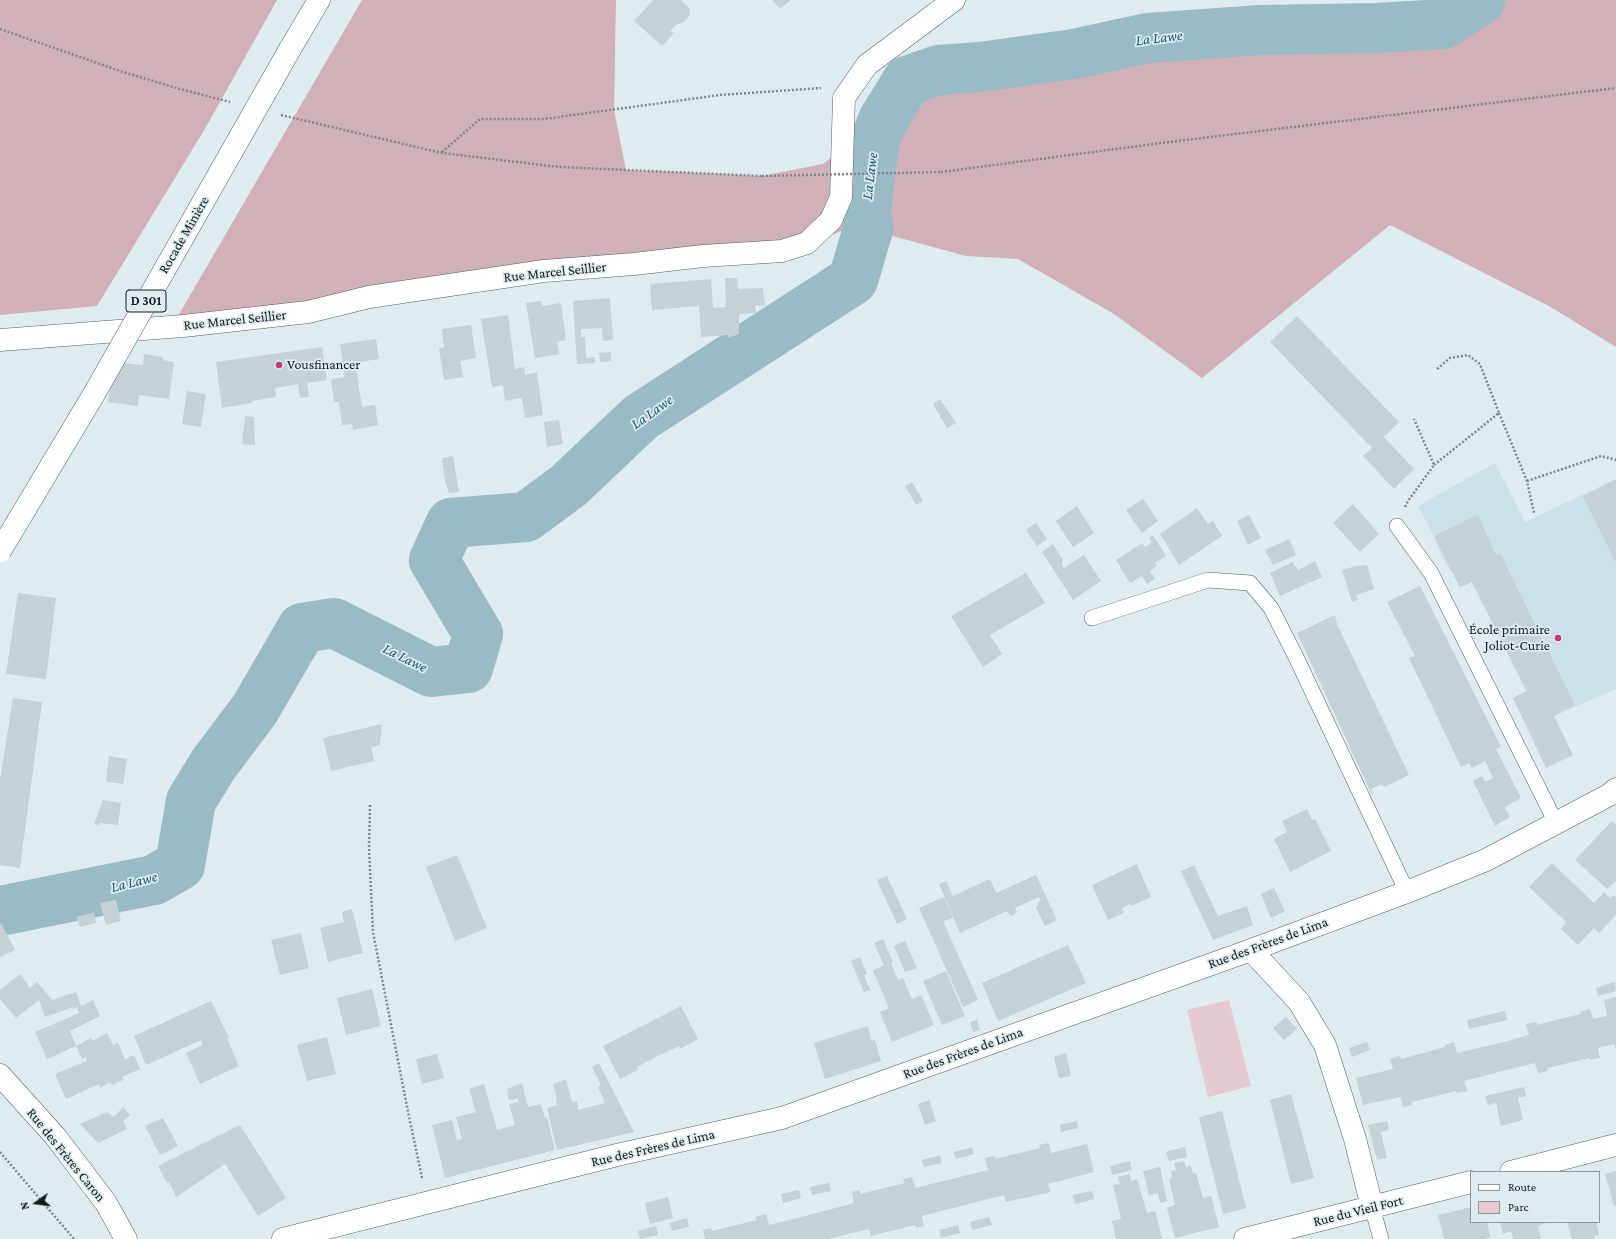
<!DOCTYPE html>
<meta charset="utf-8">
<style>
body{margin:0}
#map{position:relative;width:1616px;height:1239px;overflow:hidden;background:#deebef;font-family:"Crimson Pro",serif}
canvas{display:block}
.legend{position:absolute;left:1470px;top:1171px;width:130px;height:52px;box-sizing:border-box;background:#deebef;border:1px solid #8e979a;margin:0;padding:5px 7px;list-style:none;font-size:12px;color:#151a1b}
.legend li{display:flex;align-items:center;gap:8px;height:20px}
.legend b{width:20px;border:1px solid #8e979a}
.north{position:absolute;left:16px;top:1183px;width:40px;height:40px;-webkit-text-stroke:3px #deebef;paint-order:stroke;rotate:256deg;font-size:11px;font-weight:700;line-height:16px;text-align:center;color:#151a1b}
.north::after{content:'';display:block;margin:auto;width:14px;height:18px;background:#151a1b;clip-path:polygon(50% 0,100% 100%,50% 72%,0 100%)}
</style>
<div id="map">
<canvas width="1616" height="1239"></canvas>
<ul class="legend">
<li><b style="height:5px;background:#fff"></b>Route</li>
<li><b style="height:11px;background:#e5cad1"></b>Parc</li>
</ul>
<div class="north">N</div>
</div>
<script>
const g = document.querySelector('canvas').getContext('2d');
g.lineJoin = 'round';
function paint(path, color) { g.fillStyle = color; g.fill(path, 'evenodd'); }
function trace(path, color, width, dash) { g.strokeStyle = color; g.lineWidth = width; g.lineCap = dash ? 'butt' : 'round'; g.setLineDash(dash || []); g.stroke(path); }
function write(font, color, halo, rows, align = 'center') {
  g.font = font + ' "Crimson Pro",serif'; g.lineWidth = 3.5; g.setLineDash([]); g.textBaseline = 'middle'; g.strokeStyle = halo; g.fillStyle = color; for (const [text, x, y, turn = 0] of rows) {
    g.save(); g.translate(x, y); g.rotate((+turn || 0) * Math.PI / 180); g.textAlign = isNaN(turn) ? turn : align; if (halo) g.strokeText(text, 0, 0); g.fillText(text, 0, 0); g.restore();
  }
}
paint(new Path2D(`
 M1495,463l30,59 91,-43v210l-62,27 -26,13 -15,-31 13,-7 -54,-109 -12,5 -19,-33 -7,-18 -16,-30z`), '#cbe1e7');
paint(new Path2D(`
 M1229,1000l22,86 -43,11 -21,-87z`), '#e5cad1');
paint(new Path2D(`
 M0,0h277l-71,127 -109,179 -97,9z
 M362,0h254l-2,110 12,60 136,6 61,-12 19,-15 32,-6 9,-23 24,-39 32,-11 41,-3 94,-13 74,-16 113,-8 116,-2 66,-4 37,-24h136v347l-67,-41 -159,-81 -188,153 -88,-64 -96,-55 -52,-3 -110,-30 -49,17 -503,60 -126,13z`), '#d1b0b8');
trace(new Path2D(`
 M0,911l154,-31 26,-15 11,-64 22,-36 42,-56 47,-81 32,-5 97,49 37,-4 10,-34 -44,-74 17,-37 75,-6 42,-31 73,-69 212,-137 16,-54 -4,-9 9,-74 9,-23 24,-39 32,-11 41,-3 94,-13 74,-16 113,-8 116,-2 66,-4 37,-24`), '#98bbc4', 50);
paint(new Path2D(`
 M653,0h28l9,9v6l-7,8 -6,1 -7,7 4,2 -12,13 -28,-25z
 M772,0h19l-11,9z
 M725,278h12l1,11 25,-1 2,17 -10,1 1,7 -17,1v20l-11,4v-3l-27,2 -2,-31 -47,4 -2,-26 61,-5 2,29 13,-1z
 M610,298l3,42 -10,1 -1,-13 -21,1v8h4l1,21 9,-1v6l-18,1 -4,-63z
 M541,301l1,5 19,-3 5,37 -9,2 2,12 -24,4 -9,-55z
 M508,315l7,54 9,-2 1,8 12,-3 6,43 -18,3 -3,-20 -17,3 -2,-16 -11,2 -11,-68z
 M1297,316l102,106 -15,15 30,32 -20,20 -31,-33 9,-8 -102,-106z
 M471,325l5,33 -16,3 3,16 -19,3 -5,-32 5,-1 -2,-18z
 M376,339l3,20 -26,4v5l3,-1 6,40 13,-2 3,20 -25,5 -1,-6 -10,1 -3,-23h-5l-3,-23 14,-2 -5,-33z
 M322,347l5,33 -20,3 2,14 -9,1 -2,-14 -23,4 1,9 -24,4v2l-30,5 -6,-46z
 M611,352v9l-11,1 -1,-9z
 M144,354l19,3v3l11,2 -5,37 -30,-4 -1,11 -30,-4 5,-37 11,1v-3l19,2z
 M187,391l19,3 -5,33 -19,-3z
 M940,399l16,24 -9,5 -14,-24z
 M245,416l9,1 1,28 -13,-1z
 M559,420l4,24 -16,3 -3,-25z
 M453,456l6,36 -10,1 -4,-12 -3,-23z
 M1616,479v84l-33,-67z
 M912,482l11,19 -7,4 -11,-19z
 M1143,499l15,22 -16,12 -16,-23z
 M1353,504l26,30 -19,18 -27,-29z
 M1077,506l17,27 -21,14 -17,-26z
 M1197,508l11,16 5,-3 9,15 -43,29 -19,-31z
 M1249,515l12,23 -13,7 -11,-24z
 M1478,515l18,40 4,-2 75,152 -21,11 19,39 -27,13 -33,-70 14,-7 -55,-109 -12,5 -26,-51z
 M1036,523l11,16 -10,7 -11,-16z
 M1153,535l13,21 -11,7 2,3 -7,5 5,8 -8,5 -5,-8 -12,7 -14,-23 26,-17 3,4 7,-5 -3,-4z
 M1289,539l7,16 -23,10 -8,-15z
 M1053,544l10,16 -1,4 2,4 20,-13 17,26 -28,19 -31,-48z
 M1315,561l7,16 -42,19 -10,-23 22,-11 6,8z
 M1367,565l7,24 -18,6 2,5 -6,2 -10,-32 14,-4z
 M1026,573l19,30 -55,32 12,19 -19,13 -32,-51z
 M1420,586l81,161 -5,2 25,49 -16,9 5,10 -15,9 -22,-45 9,-5 3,6 8,-4 -8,-17 -13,7 -3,-5 -8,4 -52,-109 6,-2 -28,-54z
 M18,593l38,5 -10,81 -40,-5z
 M1335,615l2,9 72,151 -25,12 -2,-3 -11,5 2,5 -1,1 -75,-162z
 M13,698l29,4 -22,166 -20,-3v-85z
 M382,724l-2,21 -9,2 3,14 -43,10 -8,-33z
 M109,756l18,3 -4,25 -17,-2z
 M103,800l18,3 -3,22 -18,-2v2l-6,-1z
 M1307,809l5,11 3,-1 16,32 -41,21 -16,-33 13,-7 -5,-11z
 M1612,821l4,4v56l-9,8 -32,-29z
 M457,855l30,73 -32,13 -29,-74z
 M1552,863l42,40 10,-11 6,6 4,-3 2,2v18l-17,18 -5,-5 -16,17 -17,-16 5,-7 -37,-35z
 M1137,864l14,33 -20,9 -1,-2 -8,4 2,5 -16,7 -16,-35z
 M1194,865l24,51 29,-10 6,19 -40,15 -32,-69z
 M1036,875l21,45 -12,6 -9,-18 4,-8 -1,-3 -24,11 2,5 -7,3 -3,-5 -47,22 -21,-49 7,-3 7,15 37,-17 6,14z
 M887,876l20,43 -10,5 -20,-44z
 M1274,888l11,23 -14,7 -10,-24z
 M944,897l9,21 -10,3 35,79 -15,7 -44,-99z
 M116,900l5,21 -15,4 -6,-22z
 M352,909l11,44 -35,9 -8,-34 24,-6 -2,-10z
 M94,912l2,11 -16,4 -3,-10z
 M1,923l14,27 -15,7v-33z
 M301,933l8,35 -29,7 -9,-35z
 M883,939l10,23 -2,1 7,17 5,-2 9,21 9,-4 13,30 -42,17 -12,-30 9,-4 -16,-37 11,-6 -10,-22z
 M905,941l12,27 -12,4 -11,-26z
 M1068,945l18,38 -88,38 -16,-38z
 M860,957l7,17 -3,1 6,15 -6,2 -13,-31z
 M946,971l19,45 -23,9 -19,-44z
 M20,974l10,14 7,-6 15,18 24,-8 5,14 12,-6 7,16 -30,15 6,15 -29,13 -12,-27 44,-19 -2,-6 -4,2v-2l-28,10 -6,-17 -23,18 -16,-19v-9z
 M1615,982l1,9 -18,5 -2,-8z
 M372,989l9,37 -35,9 -9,-37z
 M1616,997v53l-2,-6 -16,4 2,10 -10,2v-2l-43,10 1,3 -10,2 -3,-10 -29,7 -42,11 3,10 -10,2 -1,-2 -44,11v3l-9,2 -3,-10 -37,8 -7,-27 37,-9 -3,-10 10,-3 1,3 44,-12v-2l9,-3 3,11 43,-10 29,-8 -3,-11 10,-2 1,3 22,-6 22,-5 -1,-2 10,-3 3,10 14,-3 -3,-16z
 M211,1001l18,37 -2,1 12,27 -39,18 -14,-31 17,-8 -2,-5 -55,25 -12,-29z
 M681,1006l17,33 -18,10 -1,-3 -21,10 -21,11 1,3 -18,9 -17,-33z
 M1505,1011l2,9 -38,9 -2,-9z
 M1286,1017l11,12 -13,11 -11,-12z
 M977,1020l3,10 -7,2 -3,-10z
 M868,1026l3,15 4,-1 6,21 -56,18 -11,-36z
 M107,1033l6,12 5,-2 7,16 9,-4 6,14 -18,8 1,3 -11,5 -2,-3 -10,6 -1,-4 -33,15 -11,-25 32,-13 -1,-4 -4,2 -6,-13 15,-8 1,3z
 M327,1037l9,37 -29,7 -10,-36z
 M1367,1042l3,8 -18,7 -3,-9z
 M1066,1053l5,23 -12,2 -5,-21z
 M437,1054l7,24 -22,6 -6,-25z
 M599,1063l35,69 -77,18 -10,-42 10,-3 -1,-6 1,-1 -4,-14 13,-5 6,23 5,-1 1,9 27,-7 -7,-16 3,-2 -9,-18z
 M522,1083l6,24 13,-3 4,14 2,-1 8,33 -110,28 -13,-53 20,-5 5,20 5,-1 -6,-22 20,-5 -7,-23 15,-5 13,46 18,-5 -6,-21 10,-2 -1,-4 -9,2 -2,-11z
 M1524,1087l2,9 -8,2 5,22 -22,6 -5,-23 -8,2 -3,-9z
 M1291,1094l23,84 -23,6 -21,-84z
 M929,1100l7,21 -11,4 -7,-21z
 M123,1107l7,8 -7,6 4,8 -29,14 -18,-19 27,-12 7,5z
 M1222,1111l24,97 -23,6 -24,-97z
 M163,1118l15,28 -18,9 -15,-29z
 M1077,1121l1,7 -17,4 -1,-7z
 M1387,1121l2,9 -8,2 6,26 -10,2 -9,-35z
 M240,1125l46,73 -28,18 -33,-52 -49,33 -7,-15 -2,1 -9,-17z
 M1049,1143l2,10 36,-9 7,28 -46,12 3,8 -45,10 -2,-7 -82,21 2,10 -8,2 -1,-3 -44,11 -2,-7 -41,10h-123l-2,-9 8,-2 1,3 45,-11 -2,-3 11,-3 3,11 29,-7 56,-15 -2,-11 8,-2v4l45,-11 -2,-4 9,-2 3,11 73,-18 -3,-12 10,-2v3l45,-11 -1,-3z
 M972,1147l2,7 -18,5 -2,-7z
 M1185,1147l2,10 -18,4 -3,-9z
 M940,1155l2,8 -18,4 -2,-7z
 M1130,1161l2,9 -20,5 -2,-9z
 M1184,1161l2,6 5,-1 2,8 3,-1 7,25 8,-2 8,31 -44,11 -8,-30 8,-3 -6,-26 3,-1 -1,-7 5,-1 -2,-7z
 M1160,1167l7,34 -7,2 -2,-10 -9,2 -6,-24z
 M1616,1171v35h-2l-9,-32z
 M1130,1174l1,7 6,-2 10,34 8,-2 7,28h-46l-4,-18 9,-2 -8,-34 7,-1 -2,-7z
 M829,1183l2,8 -19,4 -2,-8z
 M799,1190l2,8 -18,5 -2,-9z
 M1092,1191l2,8 -19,5 -2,-9z
 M668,1197l5,21 -23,6 -5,-21z
 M1471,1207v15h16l3,15 -7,2h-39l-6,-24z
 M989,1217l3,8 -20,5 -2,-8z
 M687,1218l2,9 -17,4 -2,-8z
 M1500,1222h49l-11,4 3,13h-28l-2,-8 -8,3z
 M1567,1222h29l3,13 -5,1 1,3h-23z
 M958,1225l2,8 -19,5 -2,-8z
 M656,1226l2,9 -18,4 -2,-8z`), '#c4d1d5');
const lane = new Path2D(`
 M1397,526l34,47 125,250
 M1092,618l116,-38 42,3 21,25 24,47 112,237
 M1372,1207l9,32`);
const street = new Path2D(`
 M0,340l183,-14 125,-14 61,-15 175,-26 90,-7 69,-8 79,-5 25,-8 24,-23 10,-23 3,-99 23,-33 87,-65
 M1251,950l48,52 26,43 30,94 17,68
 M1511,1172l105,-27
 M283,1239l334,-84 165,-37 469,-168 156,-58 79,-32 123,-65 7,-6
 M1245,1239l226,-57`);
const secondary = new Path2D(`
 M0,1075l55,61 51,67 20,36`);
const highway = new Path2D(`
 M290,49l29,-49`);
trace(lane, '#556063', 16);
trace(street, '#556063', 23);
trace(secondary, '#556063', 23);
trace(highway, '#556063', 23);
trace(new Path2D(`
 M0,29l123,43 57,17 50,13
 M281,115l161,38 117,14 203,9
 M442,152l38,-33h64l176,-24 101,-7
 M941,172l228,-30 447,-54
 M1499,413l28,68 7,32
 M1434,465l65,-52 -19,-49 -12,-9 -18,3 -14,12
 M1527,481l74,-25 15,4
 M1405,507l3,-6 26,-36 -20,-46
 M370,805l-1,43 4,84 34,175 15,71
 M0,1152l74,87`), '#7f898b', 2.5, [2, 2]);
trace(lane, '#fff', 15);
trace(street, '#fff', 22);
trace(secondary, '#fff', 22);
trace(highway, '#fff', 22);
const highwayBridge = new Path2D(`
 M0,551l94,-157 196,-345`);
trace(highwayBridge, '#556063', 23, []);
trace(new Path2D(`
 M762,176l179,-4`), '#7f898b', 2.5, [2, 2]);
trace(highwayBridge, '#fff', 22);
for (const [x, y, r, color] of [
 [279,365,4,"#c4396f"],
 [1558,638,4,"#c4396f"]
]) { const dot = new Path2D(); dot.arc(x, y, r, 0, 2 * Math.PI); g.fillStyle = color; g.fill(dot); trace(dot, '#deebef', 1.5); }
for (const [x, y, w] of [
 [146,301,40]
]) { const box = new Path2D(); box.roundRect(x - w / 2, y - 11, w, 22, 3); g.fillStyle = '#deebef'; g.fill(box); trace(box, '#151a1b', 1); }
write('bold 13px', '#151a1b', null, [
 ["D 301",146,301]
]);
write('14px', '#151a1b', '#deebef', [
 ["Rocade Minière",184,235,-60],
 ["Rue Marcel Seillier",555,272,-6],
 ["Rue Marcel Seillier",235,320,-6],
 ["Rue des Frères de Lima",1268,943,-20],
 ["Rue des Frères de Lima",963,1053,-20],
 ["Rue des Frères de Lima",653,1148,-13],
 ["Rue des Frères Caron",66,1155,51],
 ["Rue du Vieil Fort",1358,1211,-14]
]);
write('14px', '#151a1b', '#deebef', [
 ["Vousfinancer",287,365],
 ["École primaire",1550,630,"right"],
 ["Joliot-Curie",1550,646,"right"]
], 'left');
write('italic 15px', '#1c6170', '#deebef', [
 ["La Lawe",1159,38,-7],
 ["La Lawe",870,176,-83],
 ["La Lawe",652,412,-36],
 ["La Lawe",405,658,26],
 ["La Lawe",134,882,-14]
]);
</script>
